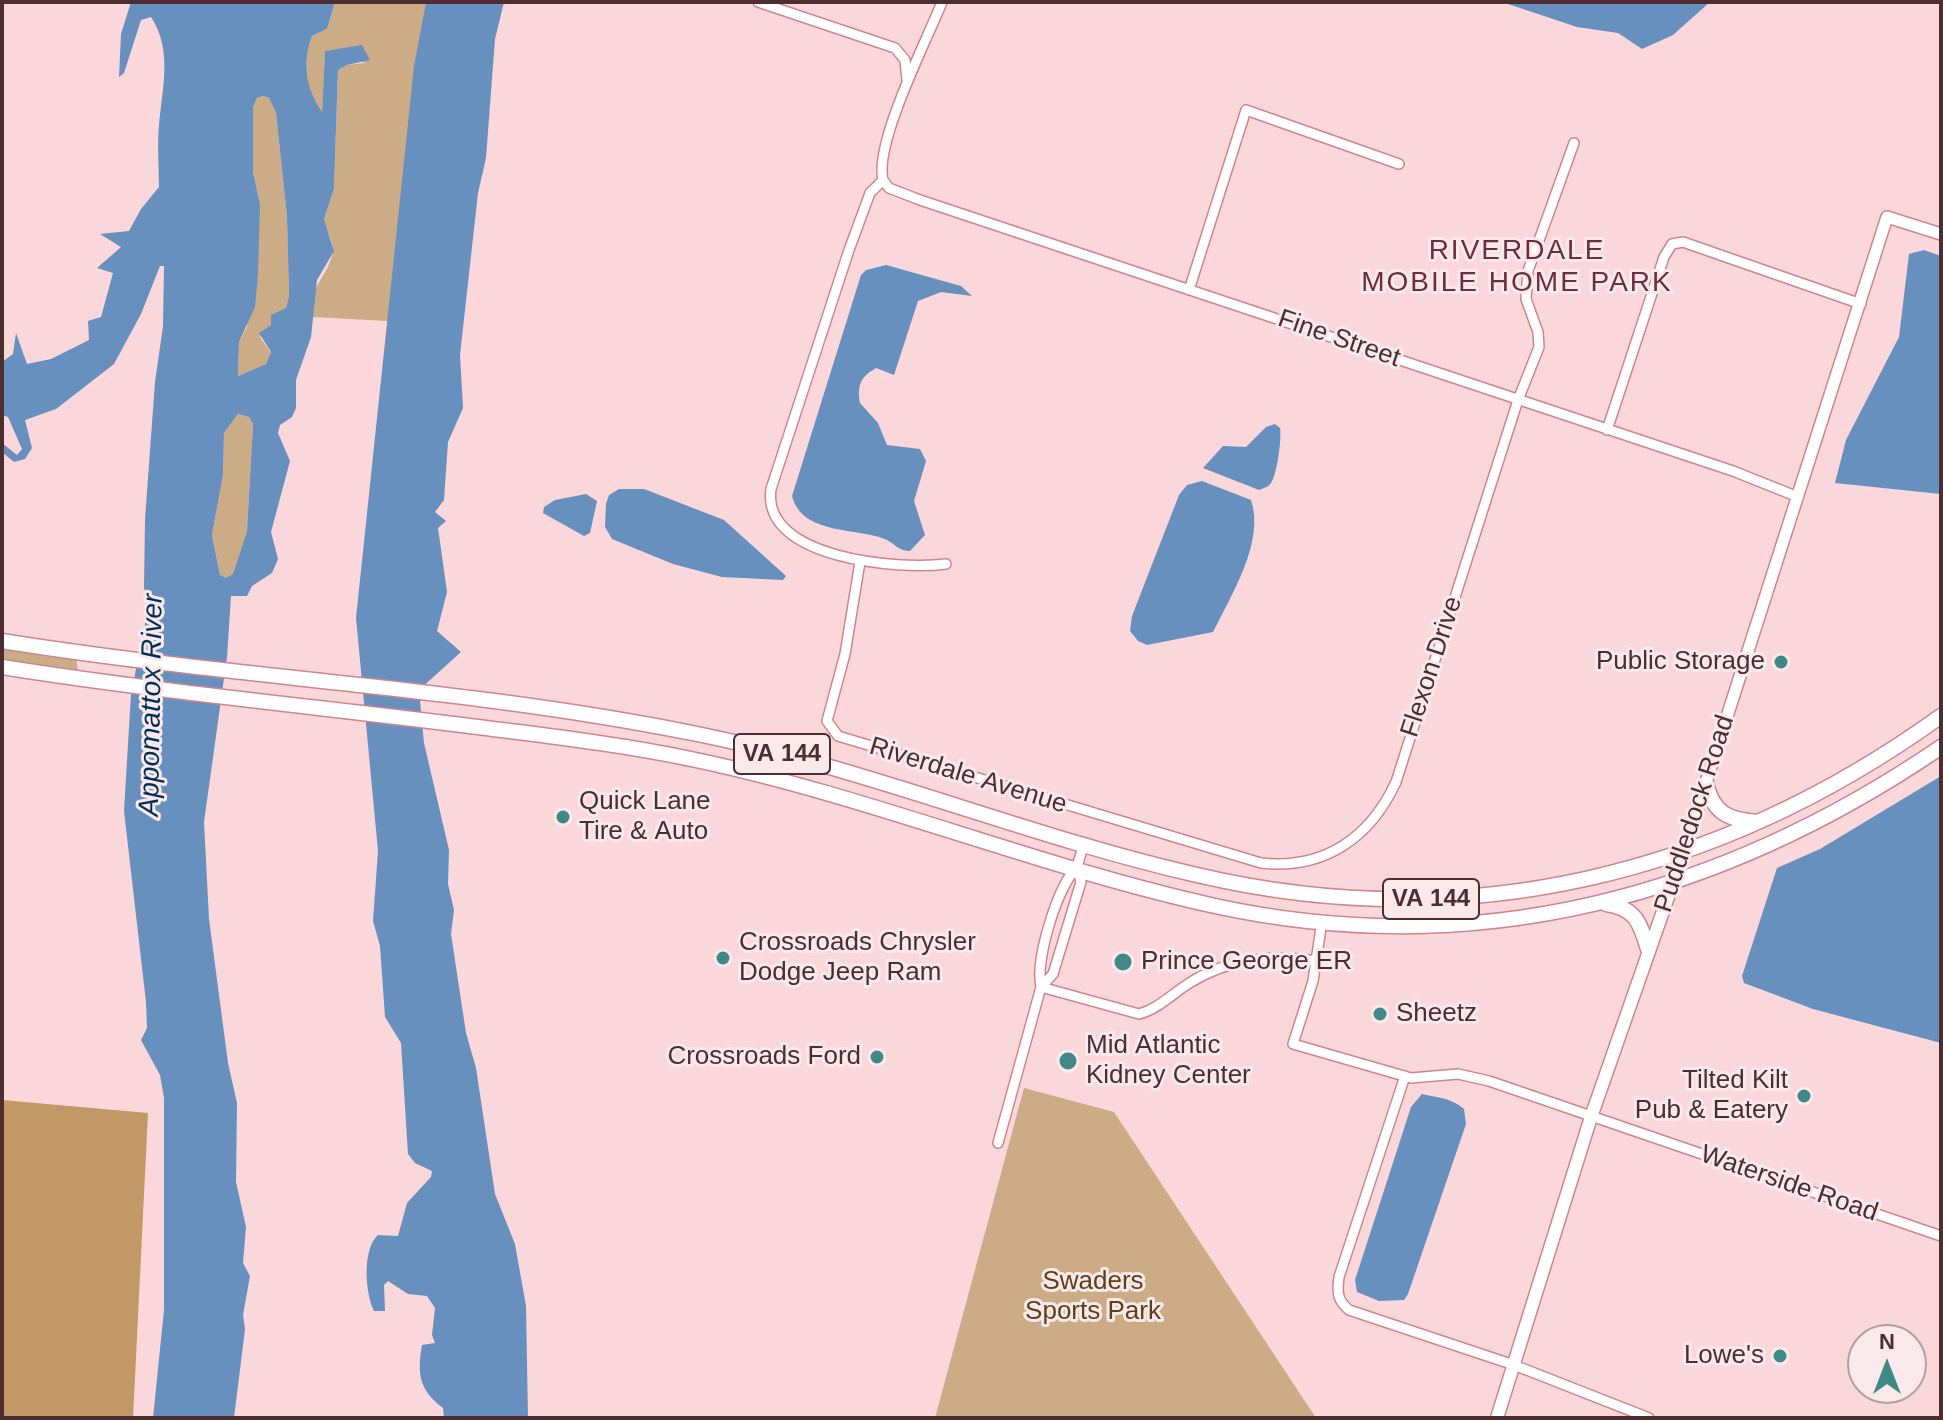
<!DOCTYPE html>
<style>
body{margin:0}
#map{position:relative;width:1943px;height:1420px;overflow:hidden;background:#f9d7da;font-family:Arial,sans-serif}
canvas{display:block}
.frame{position:absolute;inset:0;border:4px solid #4c2d30;pointer-events:none}
.north{position:absolute;left:1847px;top:1324px;width:80px;height:80px;box-sizing:border-box;background:#fae9eb;border:2px solid #b49ea0;border-radius:50%;rotate:0deg;font-size:22px;font-weight:700;line-height:32px;text-align:center;color:#4c2d30}
.north::after{content:'';display:block;margin:auto;width:28px;height:36px;background:#418986;clip-path:polygon(50% 0,100% 100%,50% 72%,0 100%)}
</style>
<div id="map">
<canvas width="1943" height="1420"></canvas>
<div class="frame"></div>
<div class="north">N</div>
</div>
<script>
const g = document.querySelector('canvas').getContext('2d');
g.lineJoin = 'round';
function paint(path, color) { g.fillStyle = color; g.fill(path, 'evenodd'); }
function trace(path, color, width, dash) { g.strokeStyle = color; g.lineWidth = width; g.lineCap = dash ? 'butt' : 'round'; g.setLineDash(dash || []); g.stroke(path); }
function write(font, color, halo, rows, align = 'center') {
  g.font = font + ' Arial,sans-serif'; g.lineWidth = 6; g.setLineDash([]); g.textBaseline = 'middle'; g.strokeStyle = halo; g.fillStyle = color; for (const [text, x, y, turn = 0] of rows) {
    g.save(); g.translate(x, y); g.rotate((+turn || 0) * Math.PI / 180); g.textAlign = isNaN(turn) ? turn : align; if (halo) g.strokeText(text, 0, 0); g.fillText(text, 0, 0); g.restore();
  }
}
paint(new Path2D(`
 M335,2h91l-16,108 -22,211 -76,-4c-1,-35 12,-35 20,-61 4,-13 -6,-25 -8,-37l10,-30 4,-119 9,-5 17,-2 -12,-15 -27,3 -3,62c-16,-25 -20,-48 -10,-77l15,-7z
 M263,96l6,2 7,15 11,104 2,79 -3,12 -26,29 11,16 -5,11 -28,12 1,-34 8,-15 13,-123 -7,-32v-65l4,-9z
 M238,414l11,3 4,7 -6,107 -14,43 -7,5 -6,-4 -8,-40 11,-60 1,-42z
 M2,645l74,11 2,15 -76,-10z
 M1024,1088l90,24 202,306h-381z`), '#ccac86');
paint(new Path2D(`
 M2,1100l146,13 -15,305h-131z`), '#c19866');
paint(new Path2D(`
 M131,2h204l-8,27 -15,7c-10,28 -6,52 10,76l3,-61 37,-6 8,15 -23,5 -9,5 -4,119 -10,30 10,32 -17,29 -6,57 -15,43v28l-4,9 -12,8 -2,8 12,28 -19,71 7,27 -6,14 -20,13 -5,10h-16l-4,61 -23,165 5,97 19,144 9,40 -1,79 10,45 -3,36 7,13 -7,39 2,14 -11,89h-81l11,-108v-212l-4,-23 -19,-35 6,-12 -1,-26 -22,-191 7,-117 17,-85 -4,-22 1,-68 10,-137 8,-56 1,-60h-4l-19,48 -27,50 -58,45 -31,11 7,28 -7,11 -11,3 -12,-10v-9l15,12 5,-6 -14,-32 -6,-2v-53l11,-8 3,-21 11,31 24,-5 38,-19 -1,-19 13,-4 12,-44 -16,-5 24,-21 -21,-13 29,-3 12,-22 18,-22c0,-20 -2,-42 0,-62 3,-36 14,-75 -8,-108l-10,3 -17,53 -5,4 2,-43zM263,96l6,2 7,15 11,104 2,79 -3,12 -15,7v10l-12,8 12,19 -5,12 -28,12 1,-34 16,-35 3,-33 2,-70 -7,-32v-65l4,-9zM238,414l11,3 4,7 -6,107 -14,43 -7,4 -6,-3 -8,-40 11,-60 1,-42z
 M426,2h78l-9,37 -9,119 -8,35 -18,162 3,53 -15,34 -4,58 -9,12 11,9 -8,7 9,64 -10,39 24,21 -42,38 5,53 25,107 -1,34 6,26 -3,24 15,99 10,35 19,126 20,50 11,62 2,112h-84l-1,-10c-24,-18 -26,-34 -21,-63l13,-2 -3,-8 3,-27 -8,-12 -19,-2 -20,-13 -4,4 1,26h-11c-9,-18 -12,-62 4,-76l20,1 9,-33 24,-26 1,-6 -17,-8 -7,-9 -7,-111 -16,-26 -5,-71 -7,-25 5,-70 -22,-233 58,-552z
 M1502,2h208l-37,33 -31,14 -24,-16 -41,-6z
 M1924,250l17,6v238l-106,-11 11,-43 53,-103 10,-83z
 M886,265l75,21 11,10 -31,-4 -23,9 -24,74 -18,-7c-16,9 -19,18 -16,35l18,20 9,22 33,4 6,12 -12,40 11,34 -15,16c-11,0 -14,-6 -23,-11 -28,-13 -85,-4 -95,-44l69,-221 5,-5z
 M1275,424l5,4c2,9 -3,47 -9,55 -2,4 -8,5 -12,7l-56,-22 20,-22 23,1 20,-20z
 M1202,481l49,19c14,42 -20,95 -38,132l-66,13 -9,-4 -8,-10 2,-15 47,-121 8,-10z
 M619,489h25l80,31 62,56 -3,4 -61,-3 -49,-13 -61,-25 -7,-12 1,-23 3,-9z
 M586,494l11,7 -7,32 -6,3 -41,-23 1,-6 11,-7z
 M1941,776v267l-128,-34 -69,-26 -2,-7 35,-108 43,-19z
 M1422,1094c15,4 28,3 42,15l2,15 -58,170 -4,6 -25,1 -22,-9 -2,-12 56,-173z`), '#6790be');
const minor = new Path2D(`
 M758,2l137,46 10,12 2,20
 M883,180l6,8 31,12 813,271 65,26
 M883,180l-13,13 -21,57 -78,239c-10,70 128,81 175,75
 M883,180c-9,-37 44,-140 59,-178
 M1189,290l57,-180 153,54
 M1607,430l57,-173 8,-13 11,-2 178,62
 M860,562l-15,92 -18,67 11,15 423,127c63,7 109,-25 135,-81l122,-382 21,-53 -1,-15 -12,-33 2,-28 46,-128
 M1322,921l-9,60 -20,63 118,34 47,-4 31,7 452,155
 M1041,987l98,27c19,-5 33,-20 49,-30 38,-25 85,-30 129,-23
 M1041,987l12,-13 28,-92 -4,-15 7,-24
 M1405,1076l-66,201c-2,15 -2,23 10,33l165,55 135,53
 M998,1143l43,-156c-6,-27 16,-100 36,-120`);
const tertiary = new Path2D(`
 M1683,854l204,-637 54,17`);
const secondary = new Path2D(`
 M1497,1418l94,-301 92,-263`);
const primary = new Path2D(`
 M2,641c229,37 462,46 690,92 172,34 334,103 505,142 268,63 523,0 744,-159
 M2,667c152,24 307,39 460,58 76,10 153,18 229,34 178,37 347,108 524,147 263,57 507,-10 726,-159
 M1706,783c7,30 22,37 52,39
 M1606,904c30,4 34,19 42,45`);
trace(minor, '#d0858e', 12);
trace(tertiary, '#d0858e', 14);
trace(secondary, '#d0858e', 15);
trace(primary, '#d0858e', 17);
trace(minor, '#fff', 9);
trace(tertiary, '#fff', 11);
trace(secondary, '#fff', 12);
trace(primary, '#fff', 14);
for (const [x, y, r, color] of [
 [1781,662,8,"#418986"],
 [563,817,8,"#418986"],
 [723,958,8,"#418986"],
 [1123,962,10,"#418986"],
 [1380,1014,8,"#418986"],
 [877,1057,8,"#418986"],
 [1068,1061,10,"#418986"],
 [1804,1096,8,"#418986"],
 [1780,1356,8,"#418986"]
]) { const dot = new Path2D(); dot.arc(x, y, r, 0, 2 * Math.PI); g.fillStyle = color; g.fill(dot); trace(dot, '#fae9eb', 3); }
for (const [x, y, w] of [
 [782,754,96],
 [1431,899,96]
]) { const box = new Path2D(); box.roundRect(x - w / 2, y - 20, w, 40, 6); g.fillStyle = '#fae9eb'; g.fill(box); trace(box, '#4c2d30', 2); }
write('bold 24px', '#4c2d30', null, [
 ["VA 144",782,754],
 ["VA 144",1431,899]
]);
write('26px', '#4c2d30', '#fae9eb', [
 ["Fine Street",1339,339,19],
 ["Flexon Drive",1432,667,-72],
 ["Riverdale Avenue",968,776,17],
 ["Puddledock Road",1695,814,-72],
 ["Waterside Road",1789,1184,19]
]);
write('26px', '#4c2d30', '#fae9eb', [
 ["Public Storage",1765,662,"right"],
 ["Quick Lane",579,802],
 ["Tire & Auto",579,832],
 ["Crossroads Chrysler",739,943],
 ["Dodge Jeep Ram",739,973],
 ["Prince George ER",1141,962],
 ["Sheetz",1396,1014],
 ["Mid Atlantic",1086,1046],
 ["Kidney Center",1086,1076],
 ["Crossroads Ford",861,1057,"right"],
 ["Tilted Kilt",1788,1081,"right"],
 ["Pub & Eatery",1788,1111,"right"],
 ["Lowe's",1764,1356,"right"]
], 'left');
write('26px', '#5e4119', '#fae9eb', [
 ["Swaders",1093,1282],
 ["Sports Park",1093,1312]
]);
g.letterSpacing = '2px';
write('28px', '#6e2d38', '#fae9eb', [
 ["RIVERDALE",1517,251],
 ["MOBILE HOME PARK",1517,283]
]);
g.letterSpacing = '0px';
write('italic 28px', '#002d58', '#fae9eb', [
 ["Appomattox River",152,705,-89]
]);
</script>
